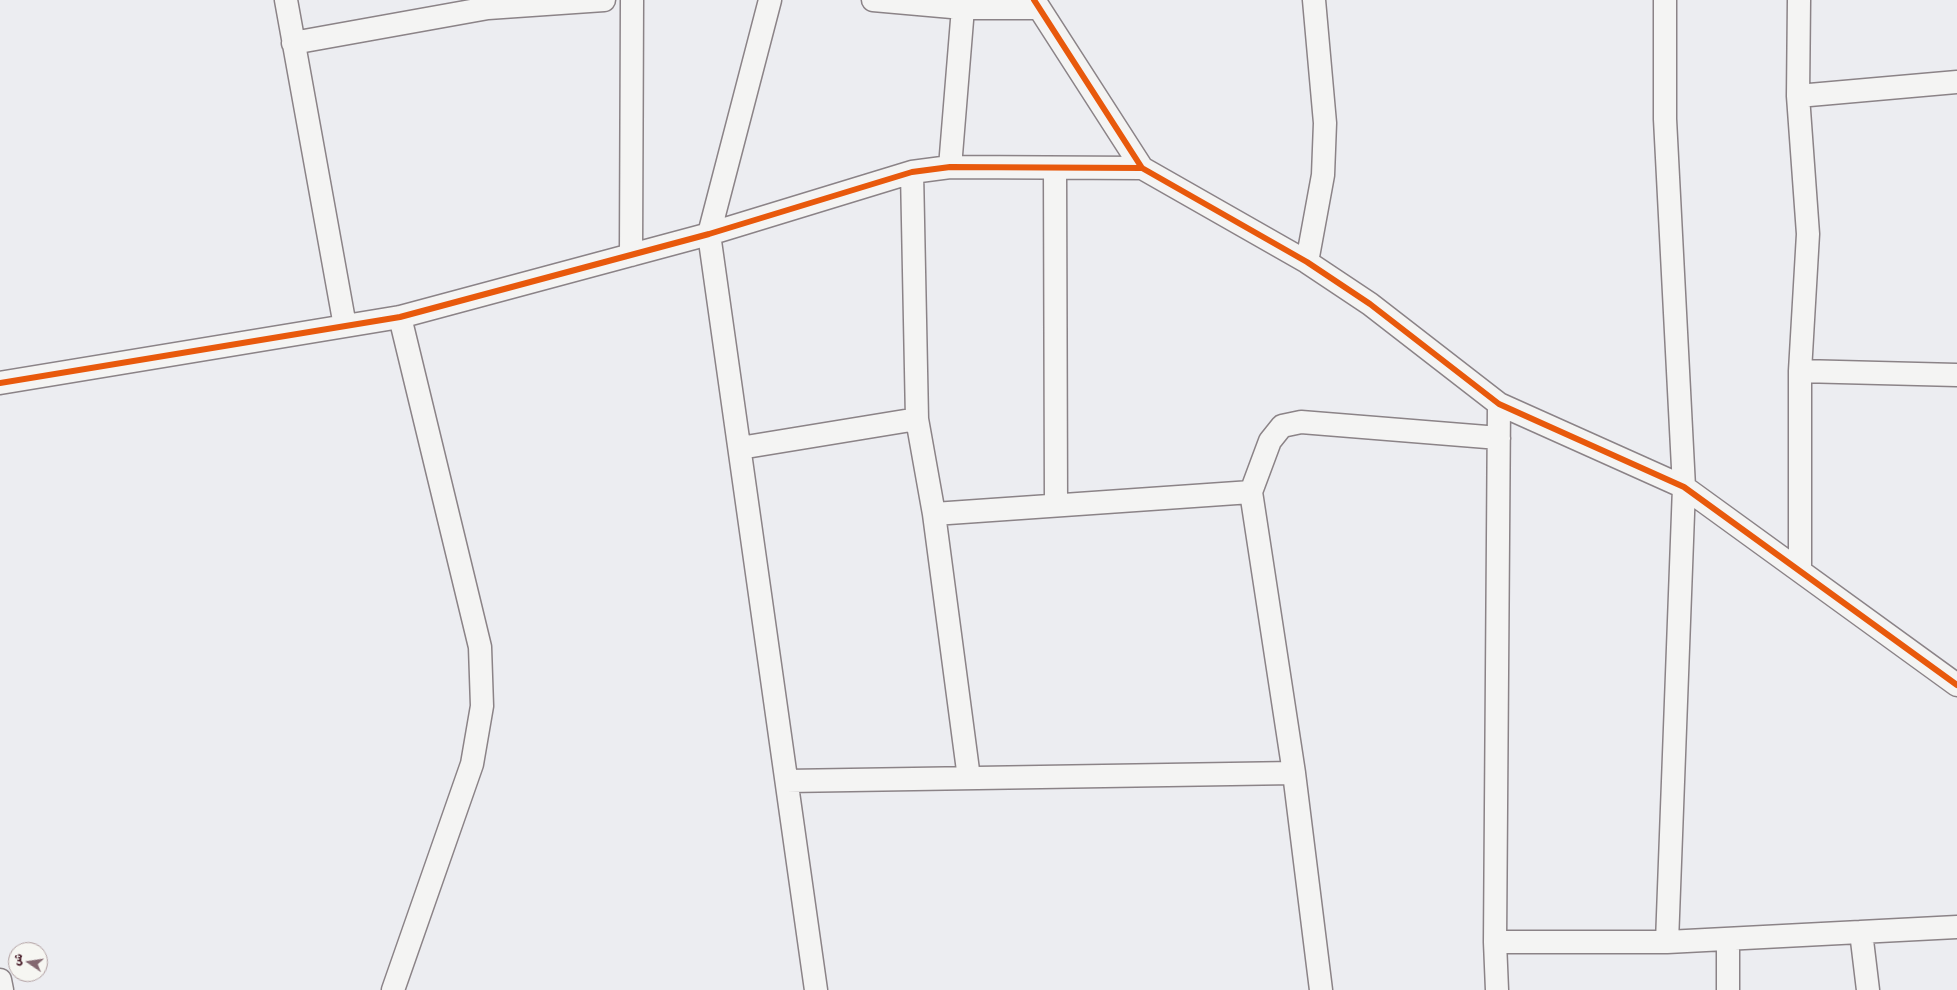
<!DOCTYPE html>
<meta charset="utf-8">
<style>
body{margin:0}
#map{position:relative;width:1957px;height:990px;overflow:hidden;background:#ecedf1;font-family:"Patrick Hand","Playpen Sans Arabic",sans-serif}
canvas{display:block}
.north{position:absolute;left:8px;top:942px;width:40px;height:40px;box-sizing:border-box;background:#f6f6f2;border:1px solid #b1a0a2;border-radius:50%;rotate:283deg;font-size:11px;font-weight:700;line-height:16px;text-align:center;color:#4a1f2b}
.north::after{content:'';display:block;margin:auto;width:14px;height:18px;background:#836770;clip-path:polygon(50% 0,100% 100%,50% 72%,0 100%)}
</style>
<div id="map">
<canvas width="1957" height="990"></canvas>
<div class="north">ش</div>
</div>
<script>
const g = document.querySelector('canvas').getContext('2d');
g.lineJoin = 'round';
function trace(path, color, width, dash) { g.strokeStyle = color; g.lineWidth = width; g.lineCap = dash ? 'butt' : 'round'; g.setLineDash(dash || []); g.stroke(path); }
const street = new Path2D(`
 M286,0l59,326
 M770,0l-61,234 107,756
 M873,0l90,8h76
 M1034,0l108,168 165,94 63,42 129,100 185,83 273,198
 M1665,0v119l19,368 -17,455
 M1799,0l-1,96 10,138 -8,137v200
 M293,43l195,-35 116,-8
 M1798,96l159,-14
 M950,167l13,-159
 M1055,168l1,337
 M912,172l5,247 17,95 35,264
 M631,255l1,-255
 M1307,262l16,-87 2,-52 -11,-123
 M1800,371l157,4
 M0,383l400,-66 309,-83 203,-62 38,-5 192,1
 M740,448l177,-29
 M934,514l317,-22
 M787,781l507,-8
 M1861,932l7,58
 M1495,942h172l290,-15
 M393,990l79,-226 10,-58 -2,-59 -80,-330
 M1321,990l-27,-217 -43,-281 19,-51 12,-15 19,-4 198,16
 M1497,990l-2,-48 4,-538
 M1728,990v-51`);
const secondary = new Path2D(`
 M0,980l2,10`);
trace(street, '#8b8387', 25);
trace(secondary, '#8b8387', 25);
trace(street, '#f4f4f3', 22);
trace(secondary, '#f4f4f3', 22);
trace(new Path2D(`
 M1034,0l108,168 165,94 63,42 129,100 185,83 273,198
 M0,383l400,-66 309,-83 203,-62 38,-5 192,1`), '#e8590c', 6);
</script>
